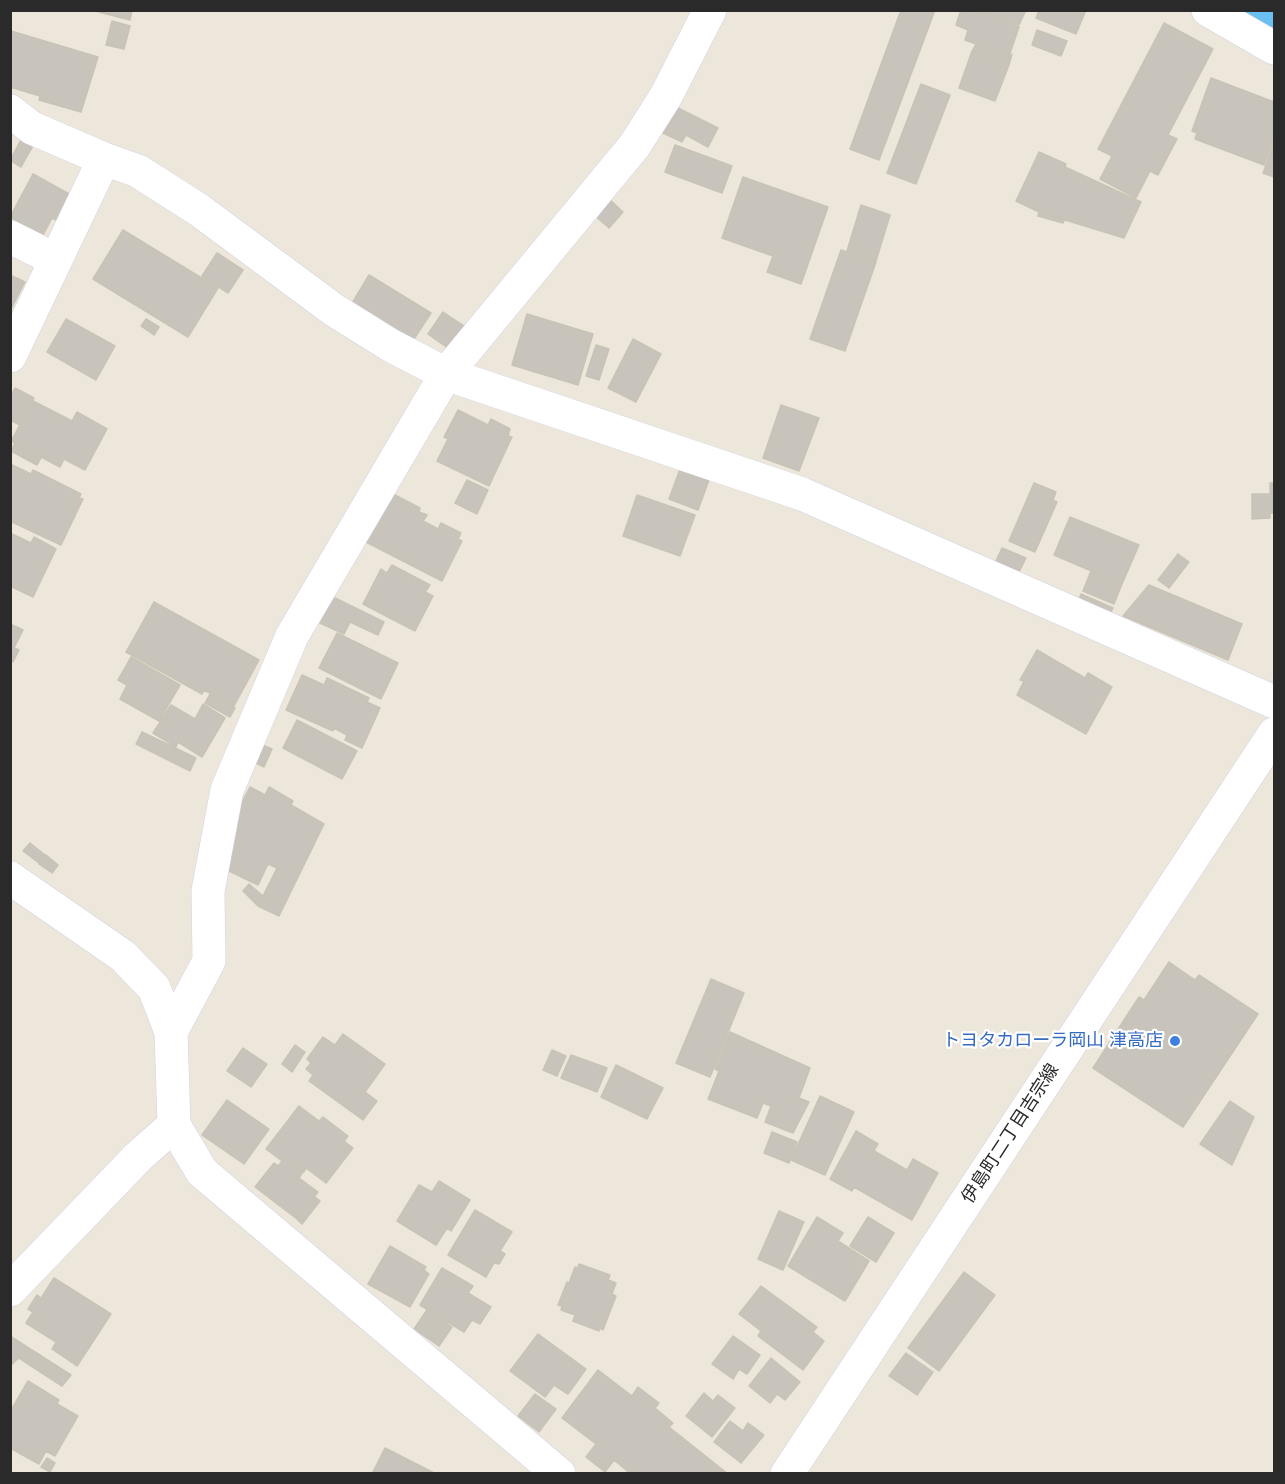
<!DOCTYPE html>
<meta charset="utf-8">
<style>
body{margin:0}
#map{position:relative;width:1285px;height:1484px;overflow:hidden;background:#ede7db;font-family:"DM Sans",sans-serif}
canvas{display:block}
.frame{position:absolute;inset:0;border:12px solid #2a2a2a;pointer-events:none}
</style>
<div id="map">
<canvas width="1285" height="1484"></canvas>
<div class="frame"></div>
</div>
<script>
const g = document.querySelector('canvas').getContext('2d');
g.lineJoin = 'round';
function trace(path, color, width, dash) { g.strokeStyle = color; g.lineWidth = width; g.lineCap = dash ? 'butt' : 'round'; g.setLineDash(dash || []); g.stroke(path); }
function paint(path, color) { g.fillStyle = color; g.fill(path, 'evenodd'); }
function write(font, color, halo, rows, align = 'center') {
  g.font = font + ' "DM Sans","Noto Sans JP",sans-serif'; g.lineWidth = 4.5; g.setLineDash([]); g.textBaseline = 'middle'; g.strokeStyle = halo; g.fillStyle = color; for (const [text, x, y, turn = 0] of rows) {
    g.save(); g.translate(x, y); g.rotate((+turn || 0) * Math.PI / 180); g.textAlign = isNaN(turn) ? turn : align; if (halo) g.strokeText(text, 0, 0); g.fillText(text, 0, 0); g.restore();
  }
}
trace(new Path2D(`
 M1257,10l17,5`), '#6ac0f3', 68);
const building = new Path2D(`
 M91,10h41l-2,10z
 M901,10h34l-56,150 -29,-11z
 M961,10h17l41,17 -10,29 -44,-16 3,-10 -12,-5z
 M982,10h47l-4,2 -6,13z
 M1039,10h47l-10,24 -40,-16z
 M112,21l18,5 -6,23 -18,-4z
 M1164,23l49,26 -45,86 9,4 -19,36 -8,-4 -14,27 -36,-19 12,-23 -14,-7z
 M1037,30l30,11 -6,15 -29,-11z
 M11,31l87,26 -17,55 -42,-12 1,-4 -30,-9z
 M976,44l33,12 3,-2 -3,11 -37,-14z
 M972,51l37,14 -14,36 -36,-13z
 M1211,78l63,24v35l-10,28 -69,-26 2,-6 -5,-2z
 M921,84l29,11 -34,89 -29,-11z
 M674,106l44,22 -10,19 -22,-12 -4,7 -21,-10z
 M22,138l12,6 -13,23 -11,-7z
 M1274,142v35l-11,-4z
 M675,145l57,21 -10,27 -57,-21z
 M1039,152l27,12 -1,3 76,35 -17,36 -85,-26 -23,-11z
 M33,174l38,21 -13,26 -6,-3 -9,17 -33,-18z
 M743,177l85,30 -27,77 -34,-12 6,-16 -51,-18z
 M608,198l15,14 -14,16 -16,-14z
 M861,205l29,10 -14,46 -29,-10z
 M1039,212l26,7 -2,4 -25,-7z
 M123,230l95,58 -30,49 -95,-58z
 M841,250l35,12 -31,89 -35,-12z
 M217,253l26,17 -15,23 -26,-17z
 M10,275l15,7 -15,29z
 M369,275l62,38 -19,29 -61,-37z
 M443,312l21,14 -15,23 -21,-15z
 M527,314l66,20 -15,51 -66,-20z
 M66,319l49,27 -19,34 -49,-28z
 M146,319l13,8 -5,8 -13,-9z
 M633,339l28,15 -25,48 -28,-14z
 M596,345l13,4 -10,31 -13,-4z
 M15,388l19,10 -14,27 -10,-5v-23z
 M33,401l39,20 5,-9 30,17 -22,41 -21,-11 -4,8 -49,-26z
 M781,405l38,13 -20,53 -36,-13z
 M458,410l30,15 3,-6 19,10 -2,7 4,1 -23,49 -52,-25 11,-22 -4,-2z
 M15,443l26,15 -4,7 -26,-14z
 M10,464l21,10 2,-4 48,24 -2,4 4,1 -22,46 -51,-24z
 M680,469l29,11 -11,30 -29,-11z
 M467,480l21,10 -11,24 -22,-11z
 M1034,483l22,9 -3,8 -22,-10z
 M1270,483h4v30h-4z
 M1031,490l26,12 -22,50 -26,-11z
 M391,493l29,15 -1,4 8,3 -4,6 15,8 3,-6 20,10 -3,6 4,2 -20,40 -76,-39z
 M1252,494h18v24l-18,1z
 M637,495l58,20 -15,41 -57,-20z
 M1070,517l69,28 -17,39 -68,-29z
 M10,533l21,10 3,-6 22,12 -23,48 -23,-11z
 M1002,548l24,10 -7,14 -23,-11z
 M1178,554l11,8 -20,26 -11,-8z
 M392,565l38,20 -5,7 8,4 -18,35 -52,-27 18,-35 6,4z
 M1091,571l31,13 -8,20 -31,-13z
 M1149,585l93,39 -14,36 -105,-44z
 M1081,594l32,14 -2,4 -32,-13z
 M333,597l51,25 -6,13 -28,-13 -6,12 -24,-11z
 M154,602l105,58 -25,46 -30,-16 -2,4 -76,-42z
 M10,624l13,6 -9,18 5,2 -6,12 -3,-1z
 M337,633l61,30 -17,36 -62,-31z
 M1037,650l48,28 3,-5 24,14 -26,47 -69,-39 7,-14 -4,-1z
 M131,657l49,28 -21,36 -39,-22 7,-14 -9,-5z
 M302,675l22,10 3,-7 42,20 -2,4 13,6 -18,40 -17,-8 2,-5 -13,-7 -1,3 -47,-21z
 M210,694l25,14 -5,9 -25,-14z
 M203,704l22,14 -23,39 -24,-15 -2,5 -23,-14 18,-28 24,14z
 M297,720l60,31 -15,28 -59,-31z
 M142,732l54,26 -6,13 -54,-27z
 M260,744l12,5 -8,18 -12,-6z
 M250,787l15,8 4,-8 24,14 -2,4 33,19 -45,92 -21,-10 19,-38 -9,-4 -10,21 -33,-16 7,-13 -6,-3 12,-23 -3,-2 5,-11 -5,-2z
 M30,843l15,12 -6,8 -16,-12z
 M46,855l12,10 -6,8 -13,-9z
 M249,884l14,12 -5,10 -15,-15z
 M1169,962l26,18 4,-5 59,39 -75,113 -90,-59 46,-71 5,3z
 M711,979l33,14 -34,84 -34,-14z
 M730,1032l80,36 -11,30 10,4 -16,31 -28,-11 6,-16 -8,-3 -6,15 -49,-19 11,-28 -4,-2z
 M343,1034l42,30 -20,28 12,9 -14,19 -54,-39 4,-6 -7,-6 5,-6 -4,-4 16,-22 12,8z
 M295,1045l10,7 -13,20 -10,-8z
 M243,1048l24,16 -16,23 -24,-16z
 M552,1050l14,6 -9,20 -14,-6z
 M571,1055l36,13 -10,24 -36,-14z
 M616,1065l47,23 -16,31 -46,-22z
 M820,1096l34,16 -29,63 -34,-15z
 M227,1100l42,29 -25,35 -42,-29z
 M1230,1101l24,16 -22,48 -32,-21z
 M299,1106l20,15 4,-4 25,19 -4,5 9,7 -27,35 -20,-15 -2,4 -19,-15 -3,4 -16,-12z
 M856,1131l22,13 -4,7 33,19 6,-11 25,14 -26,47 -58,-33 -2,4 -22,-12z
 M772,1132l25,10 -8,21 -25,-10z
 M285,1158l18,14 -4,6 19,14 -21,27 -42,-32 19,-24 4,3z
 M439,1181l31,19 -19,31 -4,-3 -11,17 -39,-24 22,-36 13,7z
 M314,1196l6,5 -18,23 -5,-5z
 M475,1210l37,22 -12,19 5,3 -6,10 -5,-1 -8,14 -38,-22z
 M779,1211l25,11 -21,48 -25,-11z
 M817,1217l26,16 -5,8 31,20 -24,40 -57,-35z
 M868,1217l26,16 -18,29 -26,-16z
 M390,1246l36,21 -2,3 5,4 -19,33 -42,-23z
 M579,1264l31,11 -2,5 8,3 -4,11 4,2 -13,34 -3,-2 -1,3 -26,-10 2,-6 -14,-5 1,-4 -4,-1 9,-23 2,1 6,-16 3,1z
 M442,1268l31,18 -5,7 23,14 -11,17 -8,-4 -8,12 -44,-27z
 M964,1272l31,23 -56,76 -31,-23z
 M54,1278l57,36 -34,52 -25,-17 4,-7 -30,-19 7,-11 -5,-3 9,-14 4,3z
 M761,1286l56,41 -4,5 11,9 -21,29 -45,-34 3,-5 -22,-17z
 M427,1310l25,17 -13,19 -25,-17z
 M538,1334l48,35 -18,25 -14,-9 -9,12 -35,-26z
 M10,1336l61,39 -9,11 -43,-28 -9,8z
 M733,1336l27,19 -13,19 -8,-5 -6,10 -21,-15z
 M906,1353l27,19 -16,23 -28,-19z
 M771,1358l29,24 -15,18 -8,-6 -7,9 -21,-17z
 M598,1370l34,26 6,-9 21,16 -4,5 18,15 -4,4 59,47h-97l-17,-14 -9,12 -19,-15 10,-13 -34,-26z
 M28,1381l31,19 -2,4 21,12 -23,40 -9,-5 -7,13 -29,-16v-36z
 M704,1393l9,8 5,-6 17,13 -23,29 -26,-21z
 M535,1394l21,15 -17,23 -21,-16z
 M730,1421l13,10 5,-8 16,12 -23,28 -27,-21z
 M385,1448l51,26h-64z
 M47,1458l8,5 -5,9 -9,-5z`);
paint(building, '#c8c4bb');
trace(building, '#c8c3b5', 1.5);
const minor = new Path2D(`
 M1208,10l66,38
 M10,111l22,17 72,31 34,12 61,39 135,100 56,35 56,29 356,120 472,208
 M10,237l46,23
 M10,356l94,-197
 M171,1032l38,-71 -1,-70 19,-101 65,-154 154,-262 189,-229 31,-49 44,-86
 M10,1290l128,-133 36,-32`);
const tertiary = new Path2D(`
 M10,878l113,78 31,32 17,44 3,93 28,47 357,302
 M787,1474l487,-740`);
trace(minor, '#d0d2e3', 34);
trace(tertiary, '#d0d2e3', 34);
trace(minor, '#fff', 33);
trace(tertiary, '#fff', 33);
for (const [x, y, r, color] of [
 [1175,1041,6,"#3f7fe0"]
]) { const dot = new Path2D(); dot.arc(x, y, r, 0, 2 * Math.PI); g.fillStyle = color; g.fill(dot); trace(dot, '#fff', 2); }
write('18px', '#366cbe', '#fff', [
 ["トヨタカローラ岡山 津高店",1163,1041]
], 'right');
write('18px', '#2a2a2a', '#fff', [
 ["伊島町二丁目吉宗線",1011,1134,-57]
]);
</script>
